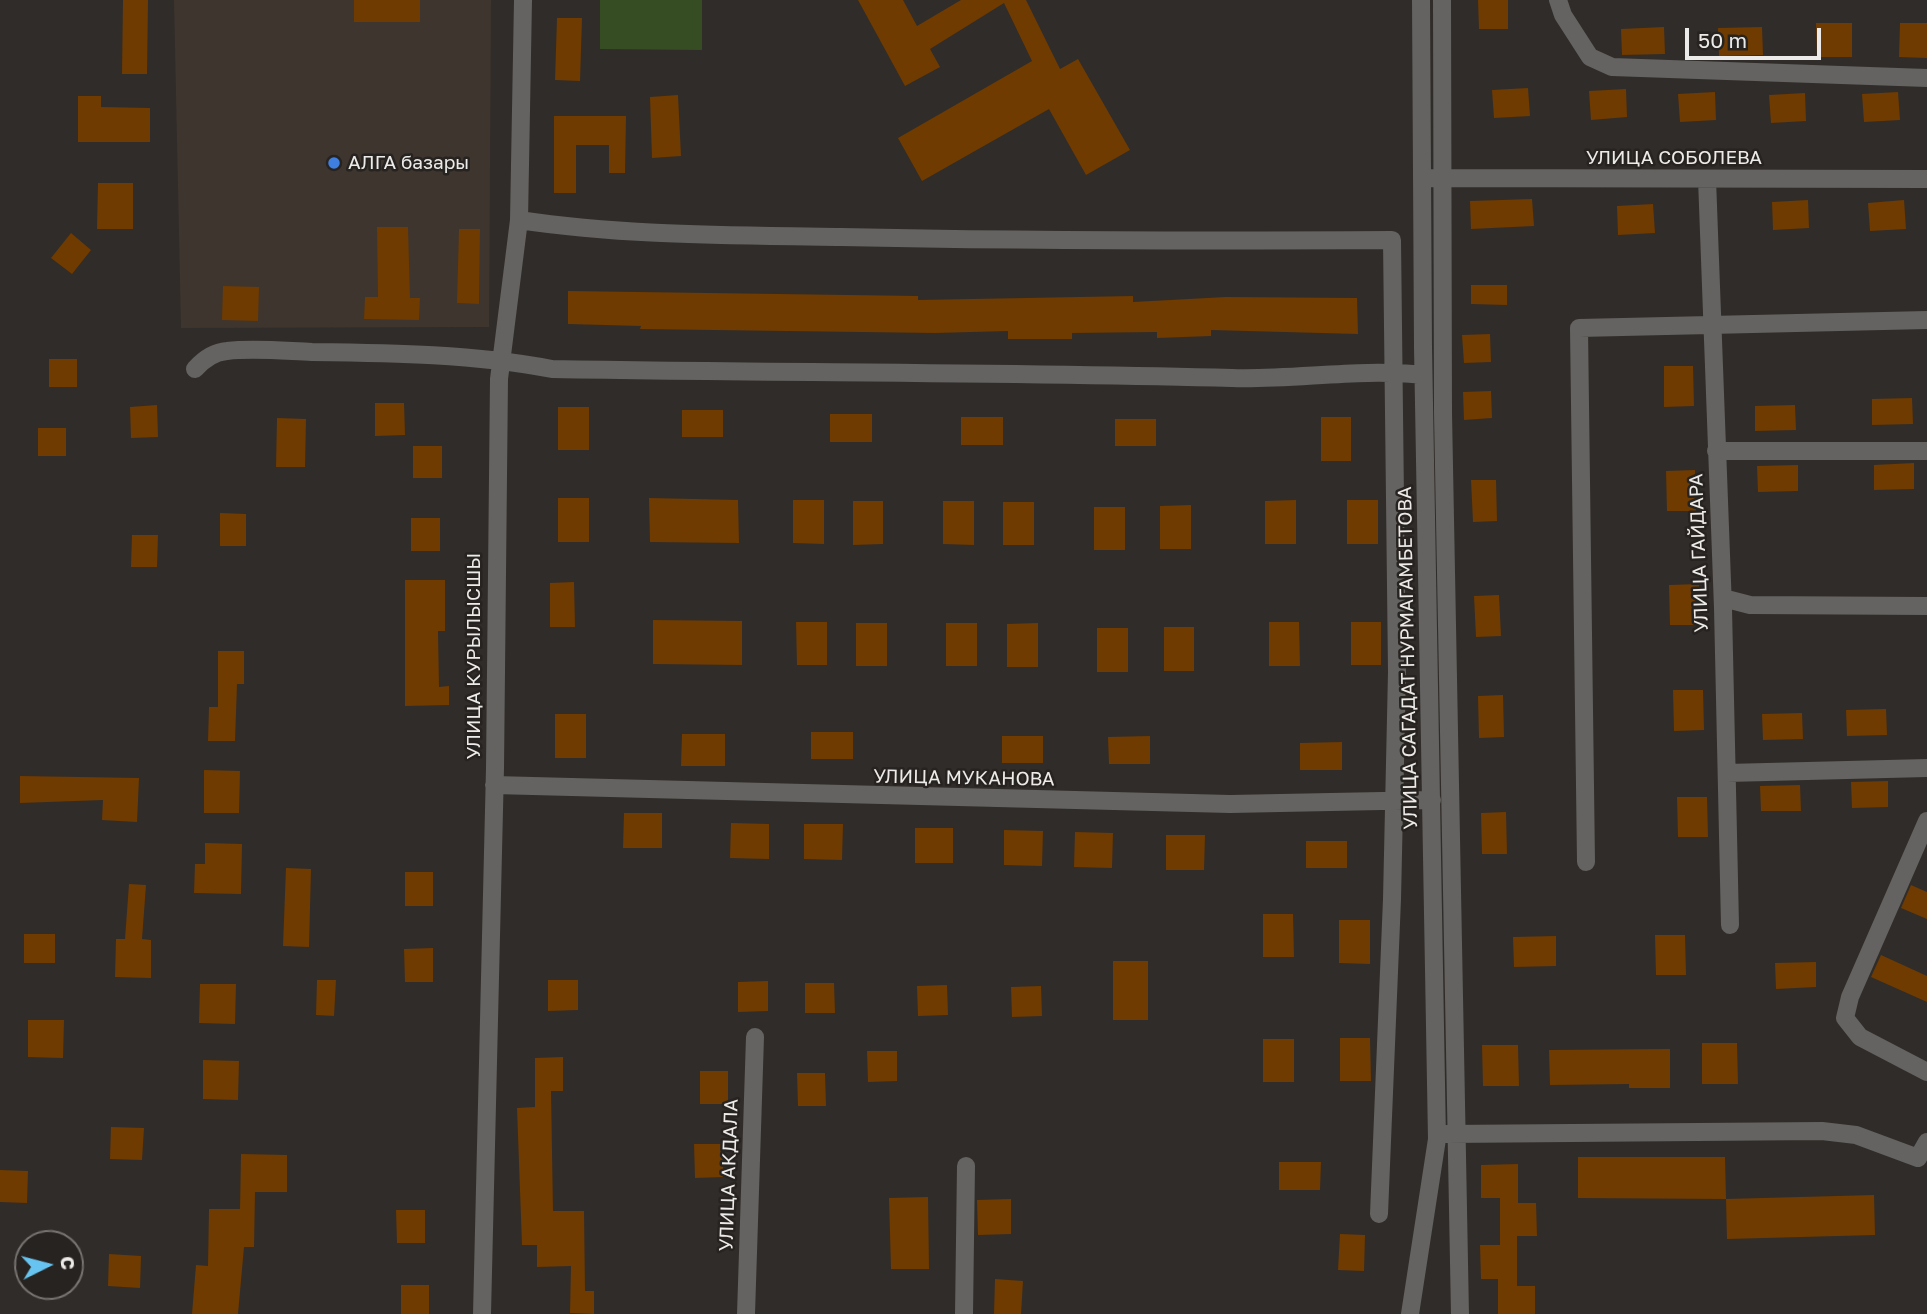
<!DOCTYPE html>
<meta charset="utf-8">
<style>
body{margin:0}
#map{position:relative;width:1927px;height:1314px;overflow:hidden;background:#302c29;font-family:"Golos Text",sans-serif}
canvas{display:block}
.north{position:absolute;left:14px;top:1230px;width:70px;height:70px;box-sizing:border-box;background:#262320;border:2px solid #767370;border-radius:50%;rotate:84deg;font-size:19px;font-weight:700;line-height:28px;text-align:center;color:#edebe9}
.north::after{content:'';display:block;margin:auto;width:24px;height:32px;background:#67c4f0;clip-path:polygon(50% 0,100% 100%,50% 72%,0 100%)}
.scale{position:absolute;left:1685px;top:28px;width:136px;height:32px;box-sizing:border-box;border:4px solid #edebe9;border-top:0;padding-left:9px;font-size:21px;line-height:24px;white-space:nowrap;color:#edebe9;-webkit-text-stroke:5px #262320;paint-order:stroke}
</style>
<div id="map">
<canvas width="1927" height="1314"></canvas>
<div class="north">С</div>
<div class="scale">50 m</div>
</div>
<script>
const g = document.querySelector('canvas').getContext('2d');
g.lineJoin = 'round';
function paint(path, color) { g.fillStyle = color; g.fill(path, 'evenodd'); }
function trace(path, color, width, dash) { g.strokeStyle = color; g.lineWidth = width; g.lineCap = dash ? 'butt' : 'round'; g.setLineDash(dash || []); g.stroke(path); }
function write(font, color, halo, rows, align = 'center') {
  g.font = font + ' "Golos Text",sans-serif'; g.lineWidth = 5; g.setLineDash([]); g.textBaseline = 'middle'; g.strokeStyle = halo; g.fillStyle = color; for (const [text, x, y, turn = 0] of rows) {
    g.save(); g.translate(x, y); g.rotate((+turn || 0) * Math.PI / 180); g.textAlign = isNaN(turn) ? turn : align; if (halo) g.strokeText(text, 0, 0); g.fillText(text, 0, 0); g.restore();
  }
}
paint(new Path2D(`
 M174,0h317l-2,327 -308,1z`), '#3e352e');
paint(new Path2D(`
 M600,0h102v50l-102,-1z`), '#364d24');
paint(new Path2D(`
 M123,0h25l-1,74h-25z
 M354,0h66v22h-66z
 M858,0h45l14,26 44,-26h65l34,69 18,-10 52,91 -44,25 -37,-66 -127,72 -24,-43 134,-77 -28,-58 -74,46 10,18 -35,19z
 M1478,0h30v29h-29z
 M557,18h25l-2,63 -25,-1z
 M1816,23h36v34h-35z
 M1900,23h27v35l-28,-1z
 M1664,27l1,27 -43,1 -1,-26z
 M1762,27l1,28 -44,1 -1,-28z
 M1528,88l2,28 -36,2 -2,-28z
 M1626,89l1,28 -36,3 -2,-29z
 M1715,92l1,28 -36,2 -2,-28z
 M1898,92l2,28 -36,2 -2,-28z
 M1805,93l1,28 -35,2 -2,-28z
 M678,95l3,61 -29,2 -2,-61z
 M78,96h23v11l49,1v34h-72z
 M554,116h72l-1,57h-16v-28h-33v48h-22z
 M98,183h35v46h-36z
 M1532,199l2,27 -63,3 -1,-28z
 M1808,200l1,28 -36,2 -1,-28z
 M1904,200l2,29 -36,2 -2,-28z
 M1653,204l2,29 -37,2 -1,-29z
 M377,227h31l2,71h10l-1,22 -55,-1 1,-22h13z
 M459,229h21l-1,75 -22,-1z
 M71,233l20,17 -19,24 -21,-16z
 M1471,285h36v20l-36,-1z
 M223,286l36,1 -1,34 -36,-1z
 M568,291l350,5v4l215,-4v6l93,-5 131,1 1,36 -147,-4v6l-54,2v-6l-85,1v6h-64v-8l-73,2 -295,-4 1,-3 -73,-2z
 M1490,334l1,28 -27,1 -2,-28z
 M49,359h28v28h-28z
 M1664,366h29l1,40 -30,1z
 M1491,391l1,27 -28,2 -1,-28z
 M1912,398l1,26 -41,1v-26z
 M375,403h29l1,32 -30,1z
 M157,405l1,32 -27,1 -1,-31z
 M1795,405l1,25 -41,1v-25z
 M558,407h31v43h-31z
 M682,410h41v27h-41z
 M830,414h42v28h-42z
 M961,417h42v28h-42z
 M1321,417h30v44h-30z
 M277,418l29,1 -1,48h-29z
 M1115,419h41v27h-41z
 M38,428h28v28h-28z
 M413,446h29v32h-29z
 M1914,463v26l-40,1v-25z
 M1798,465v26l-40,1 -1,-26z
 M1695,470l1,41h-29l-1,-40z
 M1471,480h25l1,41 -24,1z
 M558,498h31v44h-31z
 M649,498l89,2 1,43 -89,-1z
 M793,500h31v44l-31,-1z
 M1296,500v44h-31v-43z
 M1347,500h31v44h-31z
 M853,501h30v43l-30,1z
 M943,501h31v44l-31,-1z
 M1003,502h31v43h-31z
 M1191,505v44h-31v-43z
 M1094,507h31v43h-31z
 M220,513l26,1v32h-26z
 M411,518h29v33h-29z
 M132,535h26l-1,32h-26z
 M405,580h40v51h-7l1,56 10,-1v19l-44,1z
 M574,582l1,45h-25v-44z
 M1699,584l1,41h-30l-1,-40z
 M1499,595l2,41 -25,1 -2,-41z
 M653,620l89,1v44l-89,-1z
 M796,622h31v43h-30z
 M1269,622h30l1,44h-31z
 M1351,622h30v43h-30z
 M856,623h31v43h-31z
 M946,623h31v43h-31z
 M1038,623v44h-31v-43z
 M1164,627h30v44h-30z
 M1097,628h31v44h-31z
 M218,651h26v33h-7l-2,57h-27l1,-34h9z
 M1673,690h30l1,40 -30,1z
 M1503,695l1,42 -25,1 -1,-42z
 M1886,709l1,26 -40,1 -1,-26z
 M1802,713l1,26 -40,1 -1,-26z
 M555,714h31v44h-31z
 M811,732h42v27h-42z
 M682,734h43v32h-44z
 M1002,736h41v27h-41z
 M1150,736v28h-41l-1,-27z
 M1342,742v28h-42v-27z
 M204,770l36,1 -1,42h-35z
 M20,776l119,2 -2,44 -35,-2 1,-20 -83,3z
 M1888,781v26l-36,1 -1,-26z
 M1800,785l1,26h-40l-1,-25z
 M1677,797h30l1,40h-30z
 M1506,812l1,42h-25l-1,-41z
 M624,813h38v35h-39z
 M731,823l38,1v35l-39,-1z
 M804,824h39l-1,36 -38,-1z
 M915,828h38v35h-38z
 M1004,830l39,1 -1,35 -38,-1z
 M1075,832l38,1 -1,35 -38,-1z
 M1166,835h39l-1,35h-38z
 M1306,841h41v27h-41z
 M205,843l37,1 -1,50 -47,-1 1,-29h10z
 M286,868l25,1 -2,78 -26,-1z
 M405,872h28v34h-28z
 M129,884l17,1 -4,54 9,1v38l-36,-1 1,-38h9z
 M1911,885l16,7v27l-26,-11z
 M1263,914h30l1,43h-31z
 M1339,920h31v44l-31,-1z
 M24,934h31v29h-31z
 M1655,935h30l1,40h-30z
 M1556,936v30l-42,1 -1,-30z
 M433,948v34h-28l-1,-33z
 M1881,955l46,21v26l-56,-25z
 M1113,961h35v59h-35z
 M1816,962v25l-40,2 -1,-26z
 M317,980h19l-2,36 -18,-1z
 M548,980h30v30l-30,1z
 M768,981v30l-30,1v-30z
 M805,983h29l1,30h-30z
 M200,984h36l-1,40 -36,-1z
 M947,985l1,30 -30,1 -1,-30z
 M1041,986l1,30 -30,1 -1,-30z
 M28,1020h36l-1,38 -35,-1z
 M1340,1038h30l1,43h-31z
 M1263,1039h31v43h-31z
 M1702,1043h35l1,41h-36z
 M1482,1045h36l1,41h-36z
 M1670,1049v39h-41v-4l-79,1 -1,-35z
 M867,1051h30v30l-29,1z
 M563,1057v34h-12l2,120h31l1,80h9v23l-24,-1 1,-47 -34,1v-22h-15l-5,-137 18,-1v-49z
 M203,1060l36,1 -1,39 -35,-1z
 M700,1071h28v33h-28z
 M797,1073h28l1,33h-28z
 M111,1127l33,1 -2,32 -32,-1z
 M694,1144h29v33l-28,1z
 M241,1154l46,1v37h-32l-1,55h-10l-6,67h-46l4,-49 12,1 1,-57h31z
 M1578,1157h147l1,42 -148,-1z
 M1279,1162h42l-1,28h-41z
 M1518,1164v39h18l1,33h-20v50h18v28h-37v-35h-17l-1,-34h20v-47h-19v-33z
 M0,1170l28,1 -1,32 -27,-1z
 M1874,1195l1,40 -148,4 -1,-40z
 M928,1197l1,72h-38l-2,-71z
 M1011,1199v35l-33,1 -1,-35z
 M396,1210h29v33h-28z
 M1340,1234l25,1 -1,36 -26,-1z
 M109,1254l32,2 -1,32 -32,-2z
 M995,1279l28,2 -2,33h-27z
 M401,1285h28v29h-28z`), '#6f3b00');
trace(new Path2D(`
 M1442,0l1,413 17,901
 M1558,0l5,15 27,42 22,10 315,11
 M1430,178l497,1
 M1707,179l16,429 7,317
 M519,220c107,16 215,15 322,17 184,4 367,4 551,3l5,432 -5,227 -13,315
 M195,369c8,-9 19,-17 32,-18 27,-3 58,0 85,1 81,1 162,2 240,17 227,4 454,3 680,9 64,2 127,-10 191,-3
 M1716,451h211
 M1723,598l27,7 177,1
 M1727,773l200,-5
 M494,785l736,19 202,-4
 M1927,821l-77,176 -5,21 15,19 67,35
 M1586,862l-7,-534 348,-8
 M1447,1134l375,-3 34,4 62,23 9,-16
 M482,1314l13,-546 4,-389 20,-159 4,-220
 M746,1314l9,-277
 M964,1314l2,-148
 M1410,1314l27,-175 -14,-792 -2,-347`), '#646361', 18);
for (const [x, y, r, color] of [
 [334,163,7,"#3f7fe0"]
]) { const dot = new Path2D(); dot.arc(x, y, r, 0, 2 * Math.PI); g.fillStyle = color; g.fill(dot); trace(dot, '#262320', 2.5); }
write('19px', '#edebe9', '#262320', [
 ["УЛИЦА СОБОЛЕВА",1674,158],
 ["УЛИЦА ГАЙДАРА",1699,553,-92],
 ["УЛИЦА КУРЫЛЫСШЫ",474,656,-90],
 ["УЛИЦА САГАДАТ НУРМАГАМБЕТОВА",1408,658,-91],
 ["УЛИЦА МУКАНОВА",964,778,1],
 ["УЛИЦА АКДАЛА",729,1175,-88]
]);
write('19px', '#edebe9', '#262320', [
 ["АЛГА базары",348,163]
], 'left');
</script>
